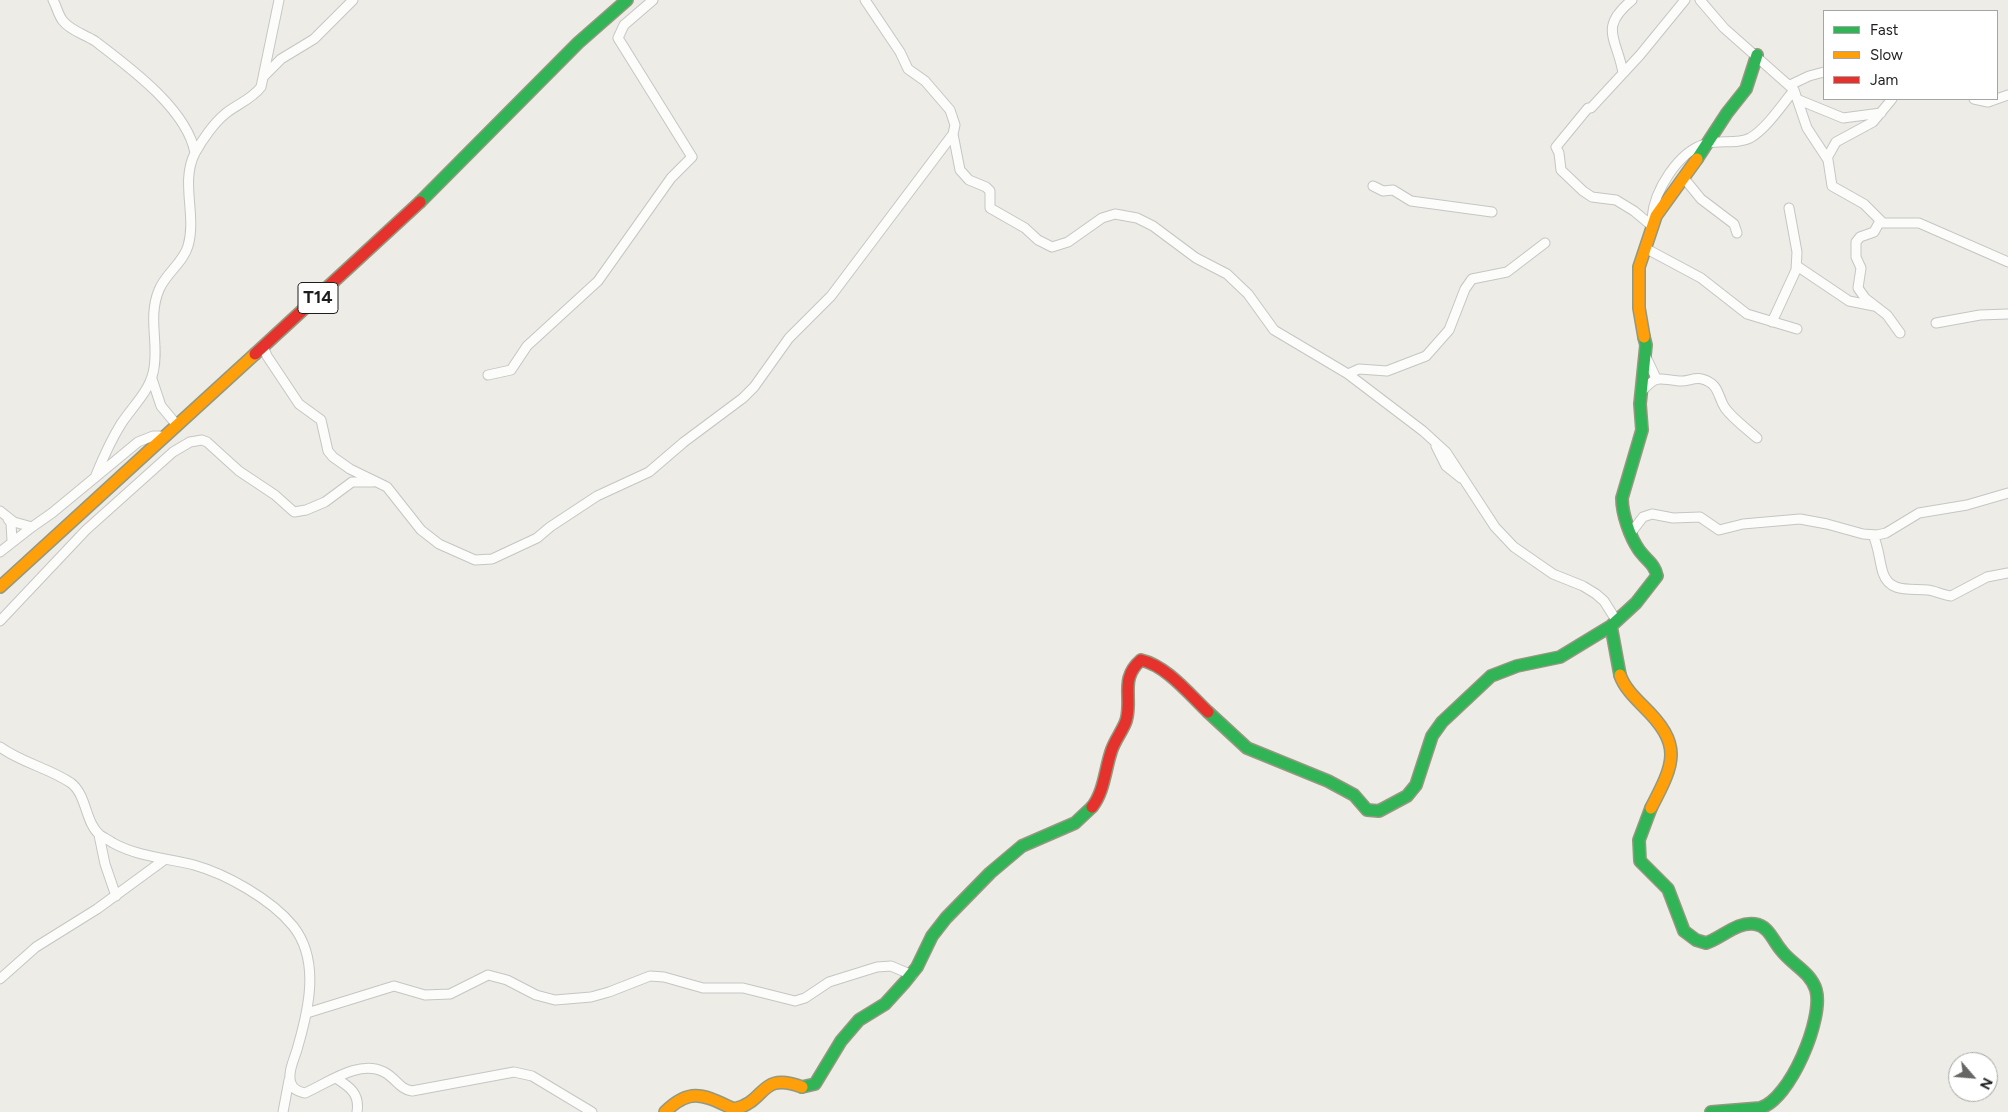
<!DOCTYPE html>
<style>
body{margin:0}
#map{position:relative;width:2008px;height:1112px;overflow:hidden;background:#edece7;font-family:Figtree,sans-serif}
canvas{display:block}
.legend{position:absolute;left:1823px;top:10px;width:175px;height:90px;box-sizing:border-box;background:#fff;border:1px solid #a5a5a5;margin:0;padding:6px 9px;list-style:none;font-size:15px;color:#1e1e1e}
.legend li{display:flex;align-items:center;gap:10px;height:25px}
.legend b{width:25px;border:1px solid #a5a5a5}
.north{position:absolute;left:1948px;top:1052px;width:50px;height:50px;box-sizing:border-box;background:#fff;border:1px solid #a5a5a5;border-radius:50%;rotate:117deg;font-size:14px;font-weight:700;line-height:20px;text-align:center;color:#1e1e1e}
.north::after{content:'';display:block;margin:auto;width:18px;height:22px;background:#666664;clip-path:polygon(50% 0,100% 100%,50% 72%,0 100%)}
</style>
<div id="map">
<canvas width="2008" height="1112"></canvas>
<ul class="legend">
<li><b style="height:6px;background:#30b455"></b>Fast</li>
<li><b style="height:6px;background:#ff9f0a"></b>Slow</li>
<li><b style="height:6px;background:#e5322d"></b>Jam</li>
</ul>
<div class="north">N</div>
</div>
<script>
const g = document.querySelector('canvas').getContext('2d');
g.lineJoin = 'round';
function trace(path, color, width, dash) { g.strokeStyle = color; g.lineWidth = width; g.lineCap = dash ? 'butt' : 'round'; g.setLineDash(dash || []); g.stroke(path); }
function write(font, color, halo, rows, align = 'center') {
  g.font = font + ' Figtree,sans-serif'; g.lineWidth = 4; g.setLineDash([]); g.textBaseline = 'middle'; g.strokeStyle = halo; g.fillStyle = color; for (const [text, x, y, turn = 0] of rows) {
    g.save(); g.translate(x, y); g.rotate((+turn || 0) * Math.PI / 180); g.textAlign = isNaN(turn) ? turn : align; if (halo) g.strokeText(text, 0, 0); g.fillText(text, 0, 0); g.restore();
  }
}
const street = new Path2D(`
 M53,0c4,7 5,15 10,21 8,10 21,13 32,20 34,26 92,68 100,112
 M1700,0l24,28 70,62 13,38 21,32 4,26 32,18 19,19h36l89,39
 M1623,73c-6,-35 -25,-45 9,-73
 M264,76l17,-17 33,-20 39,-39
 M1790,85l19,-9 15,-4
 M1974,99l14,3 20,-7
 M1799,100l44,18 38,-5
 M953,134l7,36 9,10 17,7 4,4v17l35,20 13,12 14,7 16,-5 34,-24 13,-4 22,4 16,8 43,32 31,16 21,20 26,36 74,44 75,57 23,21 49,75 19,20 39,27 30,12 13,8 8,7 12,19
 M1827,158l9,-16 37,-20 19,-23
 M1683,177l18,22 33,25 3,9
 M1373,186l10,5 10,-1 18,11 81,11
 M1652,218c2,-27 26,-66 53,-74 15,-5 31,1 45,-6 15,-8 33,-34 44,-48
 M1880,221l-6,11 -14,5 -4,5v15l5,11 -3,20 7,10 22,17 13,18
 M1652,226l-18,-15 -18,-11 -24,-3 -9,-6 -22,-21 -2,-17 -3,-6 32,-39h3l49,-53 45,-55
 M1645,248l56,30 46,36 50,15
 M1797,266l52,35 25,5
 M1772,322l24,-52 1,-18 -8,-44
 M1936,323l44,-8 28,-1
 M263,346l4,10 32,48 22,16 7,31 5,6 17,12 37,18 34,43 18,14 36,16 17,-1 45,-21 13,-11 47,-31 52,-24 35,-30 59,-44 11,-11 35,-49 42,-42 122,-162 2,-9 -5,-15 -25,-29 -17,-12 -8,-17 -35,-52
 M1646,357l10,21
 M1348,374l11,-5 28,2 39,-15 23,-26 16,-41 7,-10 35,-7 38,-29
 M488,375l23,-5 16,-24 71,-65 73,-103 21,-21 -74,-119 6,-13 29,-25
 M152,379l9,27 15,18
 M1641,392c17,-18 16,-13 38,-11 8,1 15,-4 23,-2 18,5 15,17 23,29 8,11 22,21 32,30
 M1436,446l10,20 15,12
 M96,475c7,-17 15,-35 25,-51 11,-17 27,-31 32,-51 7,-27 -6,-55 6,-83 6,-16 24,-27 29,-44 9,-31 -8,-64 7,-93 7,-13 19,-30 30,-39 12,-10 26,-14 36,-27l18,-87
 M0,511l14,11 18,5 20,-14 86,-71 15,-6h7
 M8,519l3,4 1,18
 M1630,534l13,-17 9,-3 21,4 27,-1 19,13 24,-6 57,-5 27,5 36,10 14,1 9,-2 33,-20 48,-8 41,-12
 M1873,535c6,13 6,25 10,38 7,21 29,15 45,17 7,1 15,5 23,6l36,-19 21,-4
 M0,552l32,-25
 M0,621l86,-91 87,-78 17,-10 12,-2 5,2 32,29 36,24 19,17 12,-2 19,-8 27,-20h21
 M0,747c22,16 49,21 71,36 16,12 14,40 29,52 4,3 9,5 13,8 26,14 53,15 81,22 32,9 77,34 99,61 27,34 16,82 5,120 -2,9 -8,20 -8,29 -1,11 5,16 15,18 23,-10 54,-34 79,-21 12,6 15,17 28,19l102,-19 18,4 60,36
 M99,835l6,29 11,32
 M0,979l36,-32 61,-38 67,-49
 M307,1013l87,-27 31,9 25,-1 38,-19 19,5 29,15 19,5 36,-3 18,-5 41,-16 14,1 39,11h40l52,13 10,-3 24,-16 48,-15 14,-1 21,9
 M336,1078c14,9 24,16 21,34
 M283,1112l6,-32`);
const fast = new Path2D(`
 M1697,159l30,-46 19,-24 11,-34
 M420,202l158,-159 49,-43
 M1620,675l-9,-49 25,-23 21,-27c-2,-12 -11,-16 -18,-26 -9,-13 -17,-36 -17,-52l20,-68 -2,-26 6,-59 -2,-8
 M1208,712l39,36 81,33 26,14 13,15 12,1 28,-15 9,-11 16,-49 10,-14 49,-46 26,-10 43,-9 51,-31
 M1651,808l-12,32 1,21 28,28 16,42 12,9 10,3c16,-5 31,-22 49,-19 14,2 18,17 26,26 10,14 30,22 35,40 8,28 -26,110 -56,118l-49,4
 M802,1087l13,-3 26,-43 18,-21 26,-16 20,-22 12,-15 15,-31 14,-18 44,-45 32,-27 53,-23 17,-16`);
const slow = new Path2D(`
 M1644,337l-5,-29v-41l17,-51 41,-57
 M0,587l255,-233
 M1620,675c4,12 14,22 23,31 40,39 32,56 8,102
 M665,1112c26,-26 40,-16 69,-3 33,-7 25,-38 68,-22`);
const jam = new Path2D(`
 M255,354l165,-152
 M1092,807c12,-15 13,-37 19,-55 3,-11 11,-20 15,-31 7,-23 -7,-42 15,-61 26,6 48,34 67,52`);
trace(street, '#c5c5c3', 11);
trace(fast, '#93987e', 14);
trace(slow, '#93987e', 14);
trace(jam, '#93987e', 14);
trace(street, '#fcfcfb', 9);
trace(fast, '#30b455', 11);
trace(slow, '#ff9f0a', 11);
trace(jam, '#e5322d', 11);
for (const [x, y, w] of [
 [318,298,40]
]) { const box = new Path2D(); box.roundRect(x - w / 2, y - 15.5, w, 31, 4); g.fillStyle = '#fff'; g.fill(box); trace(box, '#1e1e1e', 1); }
write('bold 18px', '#1e1e1e', null, [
 ["T14",318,298]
]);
</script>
